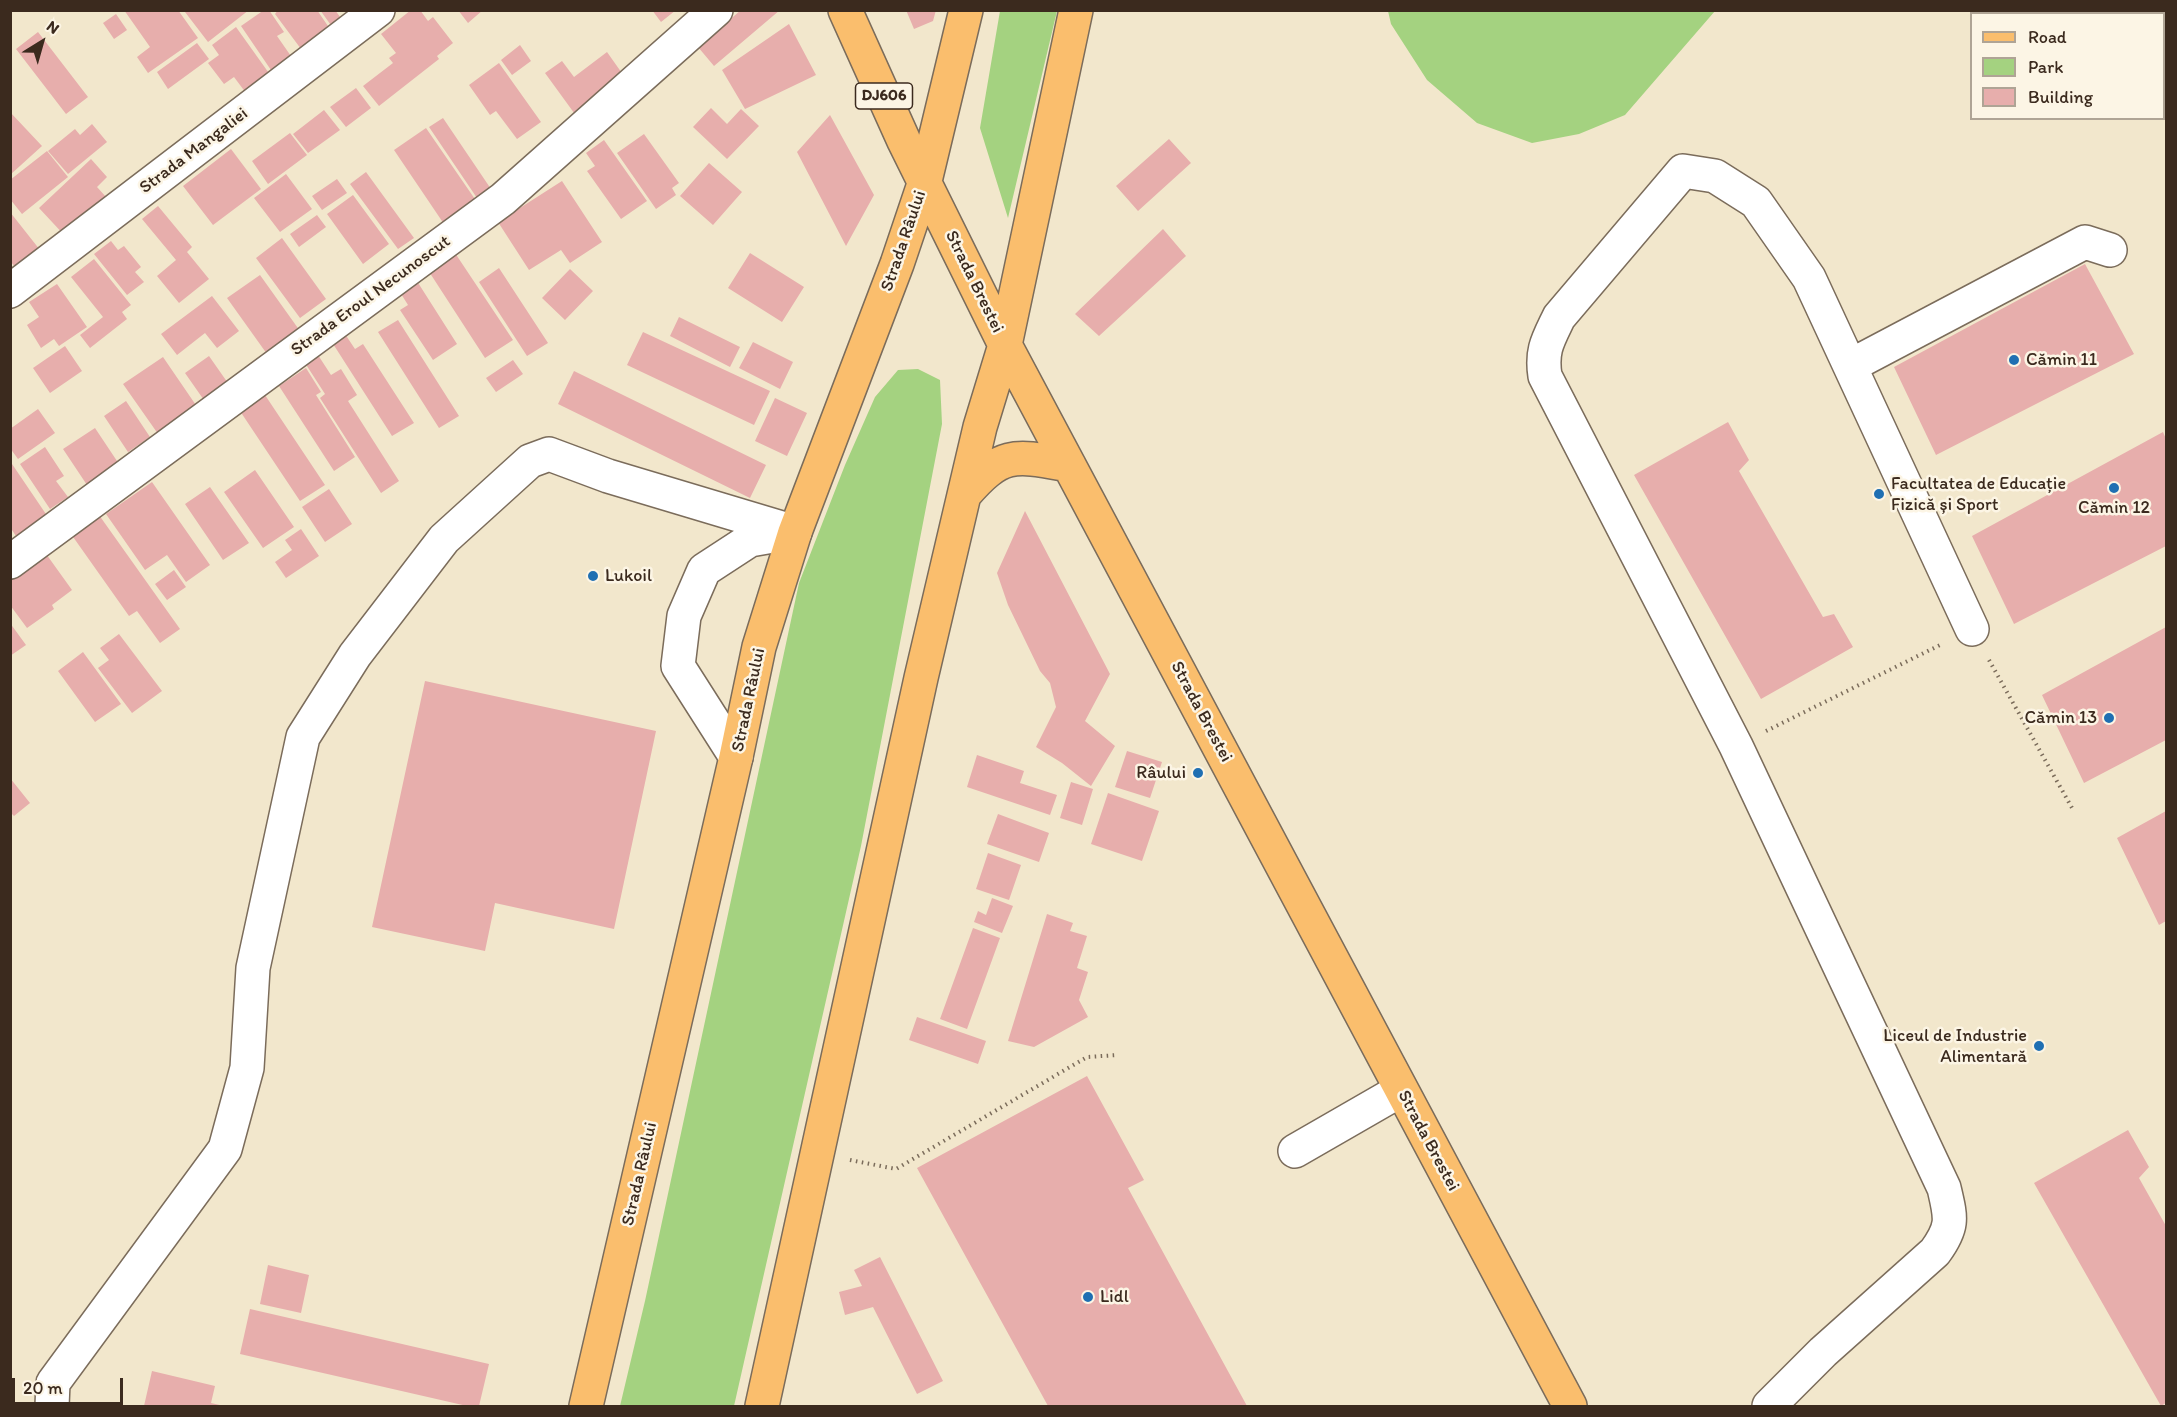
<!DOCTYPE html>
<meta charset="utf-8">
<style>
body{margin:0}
#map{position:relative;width:2177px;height:1417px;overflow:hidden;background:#f2e7cc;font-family:Itim,sans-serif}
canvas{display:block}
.frame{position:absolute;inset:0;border:12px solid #3b2a1e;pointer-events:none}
.legend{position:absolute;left:1970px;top:12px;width:195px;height:108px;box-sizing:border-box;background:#fcf5e5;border:2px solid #afa495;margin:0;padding:8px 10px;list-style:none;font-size:18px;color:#3b2a1e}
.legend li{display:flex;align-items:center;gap:12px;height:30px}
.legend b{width:30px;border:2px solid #afa495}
.north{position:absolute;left:12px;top:12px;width:60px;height:60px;-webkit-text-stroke:4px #fcf5e5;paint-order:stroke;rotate:37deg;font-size:16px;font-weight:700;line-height:24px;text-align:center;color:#3b2a1e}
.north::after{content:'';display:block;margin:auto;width:21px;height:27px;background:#3b2a1e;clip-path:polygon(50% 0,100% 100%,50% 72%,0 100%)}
.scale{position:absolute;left:12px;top:1378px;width:111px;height:27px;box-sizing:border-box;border:3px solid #3b2a1e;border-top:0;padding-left:8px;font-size:18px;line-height:21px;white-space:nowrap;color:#3b2a1e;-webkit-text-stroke:4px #fcf5e5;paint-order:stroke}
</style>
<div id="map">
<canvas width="2177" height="1417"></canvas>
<div class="frame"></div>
<ul class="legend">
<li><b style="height:8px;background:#fabe6d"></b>Road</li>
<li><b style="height:16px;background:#a4d280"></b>Park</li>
<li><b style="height:16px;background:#e7aeac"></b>Building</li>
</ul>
<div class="north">N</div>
<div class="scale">20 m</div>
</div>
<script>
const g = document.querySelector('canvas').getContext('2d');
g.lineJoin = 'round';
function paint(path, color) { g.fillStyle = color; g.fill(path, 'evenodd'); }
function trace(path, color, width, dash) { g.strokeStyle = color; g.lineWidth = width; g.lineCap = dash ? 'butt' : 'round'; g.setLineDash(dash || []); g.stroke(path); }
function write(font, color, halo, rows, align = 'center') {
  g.font = font + ' Itim,sans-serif'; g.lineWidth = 5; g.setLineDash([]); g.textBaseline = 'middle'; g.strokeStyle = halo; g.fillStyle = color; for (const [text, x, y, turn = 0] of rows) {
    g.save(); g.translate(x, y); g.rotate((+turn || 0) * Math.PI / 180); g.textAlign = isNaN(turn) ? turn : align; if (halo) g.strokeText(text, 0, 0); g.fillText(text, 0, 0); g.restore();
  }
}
paint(new Path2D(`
 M1000,11h57l-49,207 -28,-90z
 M1388,11v-1l327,1 -90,104 -46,19 -47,9 -55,-20 -50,-43 -36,-56z
 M918,369l22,11 2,44 -81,422 -127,560h-114l25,-105 154,-718 46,-118 30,-68 23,-27z`), '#a4d280');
paint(new Path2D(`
 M124,10h54l20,28 -50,35 -11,-16 13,-10z
 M187,10h62l-41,32 -23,-30z
 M264,10h5l15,22 -7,4 16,23 -20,14 -32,-47z
 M278,10h39l13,19 -29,20 -26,-35z
 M320,10h15l8,11 -10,7z
 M411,10h9l8,11 5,-4 20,26 -16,13 2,3 -60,47 -16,-20 30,-23 -4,-5 7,-5 -15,-19z
 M458,10h25l-15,13z
 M652,10h24l-15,12z
 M741,10h39l-66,56 -16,-19z
 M906,10h30l-3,11 -19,8z
 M116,14l11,16 -13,9 -11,-16z
 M789,24l27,51 -71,34 -23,-39z
 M236,27l35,49 -25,17 -12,-16 -10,7 -16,-21 11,-8 -7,-10z
 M38,32l50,65 -22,17 -50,-65z
 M197,43l12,16 -41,30 -11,-17z
 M520,45l11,16 -19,14 -11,-15z
 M607,52l17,24 -47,41 -32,-44 17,-12 12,16z
 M499,63l42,59 -24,17 -21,-28 -6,4 -21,-30z
 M356,88l15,20 -25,19 -16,-20z
 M711,108l16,16 14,-15 18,17 -32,33 -34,-32z
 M324,110l16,20 -32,23 -15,-19z
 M10,112l32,34 -32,29z
 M830,115l44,80 -28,51 -49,-94z
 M443,118l50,74 -14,9 -50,-74z
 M92,124l15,18 -39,32 -20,-23 27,-22 5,6z
 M426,128l53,77 -33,22 -52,-77z
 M290,133l17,22 -39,29 -16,-23z
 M644,134l35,49 -7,5 4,7 -20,14 -39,-56z
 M1169,139l22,24 -53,48 -22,-25z
 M604,140l43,61 -26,18 -34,-48 8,-5 -9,-13z
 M231,149l30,40 -48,36 -30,-39z
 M47,151l21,26 -46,37 -12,-15v-19z
 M91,159l16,18 -10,10 10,11 -41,39 -27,-29z
 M709,163l33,29 -29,33 -33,-29z
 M366,172l48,66 -16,11 -48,-65z
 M286,174l26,35 -32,23 -26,-34z
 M337,179l10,14 -25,17 -10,-14z
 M562,181l40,61 -32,21 -9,-13 -32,20 -31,-48z
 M353,195l36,49 -26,20 -36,-50z
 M158,206l34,41 -5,5 22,27 -30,24 -22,-27 19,-16 -34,-41z
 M10,212l30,38 -23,19 -7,-8z
 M317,215l9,12 -27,20 -9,-13z
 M1163,229l23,27 -87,80 -24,-22z
 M282,238l44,61 -26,19 -44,-60z
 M111,241l7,9 6,-4 17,21 -6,5 9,10 -17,13 -33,-41z
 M453,250l60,90 -28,18 -59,-91z
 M750,253l54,34 -22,35 -54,-34z
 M94,259l37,46 -9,7 5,7 -37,29 -10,-13 23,-18 -32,-40z
 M2085,264l49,90 -198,101 -42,-88z
 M499,268l49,75 -21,13 -48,-74z
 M570,269l23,22 -28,29 -23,-22z
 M260,275l40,56 -33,23 -40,-56z
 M415,278l42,66 -24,16 -33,-50 8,-5 -10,-16z
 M57,284l30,43 -28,19 -5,-7 -13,9 -14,-23 12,-8 -10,-15z
 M212,296l27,35 -22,17 -12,-15 -28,22 -16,-21z
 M679,317l61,30 -10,20 -60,-31z
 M398,320l61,96 -20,12 -61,-96z
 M341,328l14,21 8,-5 51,79 -22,13 -64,-100z
 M643,332l127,59 -16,34 -127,-60z
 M753,342l40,20 -13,27 -41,-21z
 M65,346l17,25 -32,22 -17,-25z
 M318,355l13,20 10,-6 16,26 -9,6 51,80 -18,12 -61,-95 5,-4 -20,-31z
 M209,356l21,30 -24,17 -21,-30z
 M163,357l39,57 -39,27 -40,-57z
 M513,360l10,14 -27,18 -10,-14z
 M306,368l15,24 -5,3 39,62 -21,14 -55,-85z
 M574,371l192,94 -16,33 -192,-94z
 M263,392l62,93 -25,16 -62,-93z
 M775,398l32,15 -20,43 -32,-15z
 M126,401l24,36 -22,15 -24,-36z
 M38,409l17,24 -37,26 -8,-11v-19z
 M1728,422l21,38 -10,11 84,146 11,-3 19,33 -92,52 -127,-224z
 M95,428l28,42 -32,21 -28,-42z
 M2163,432l3,7v107l-152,78 -42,-88z
 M45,447l19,29 -8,5 12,16 -18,12 -30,-45z
 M10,461l42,62 -22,15 -5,-8 -9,6 -6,-9z
 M255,470l39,57 -31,21 -39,-56z
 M152,482l58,83 -24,17 -19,-27 -22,15 -39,-56z
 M210,487l39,56 -26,17 -38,-56z
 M329,489l23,35 -27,18 -23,-35z
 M1025,511l85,163 -25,47 30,25 -24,40 -29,-23 -26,-16 20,-40 -6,-24 -10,-12 -32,-66 -11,-32z
 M99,515l81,114 -20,14 -23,-32 -8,5 -58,-82z
 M301,529l18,27 -33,22 -11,-16 17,-12 -7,-10z
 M44,551l28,39 -20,15 2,4 -27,19 -17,-23v-31z
 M174,570l12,17 -19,13 -12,-16z
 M10,623l16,22 -16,11z
 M2166,627v113l-82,43 -42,-88z
 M119,634l43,57 -30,22 -34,-45 11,-8 -9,-12z
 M83,652l38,52 -26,18 -37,-51z
 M425,681l231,50 -42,198 -119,-26 -10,48 -113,-24z
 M1127,751l35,11 -12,36 -35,-11z
 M977,755l47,16 -4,12 37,12 -7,20 -83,-28z
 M10,778l20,25 -16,13 -4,-4z
 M1071,782l22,7 -11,36 -22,-7z
 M1108,793l51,18 -17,50 -51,-17z
 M2166,811v110l-7,4 -42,-87z
 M998,814l51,19 -10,29 -52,-18z
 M988,853l33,12 -12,35 -33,-11z
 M992,898l21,8 -11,27 -28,-11 4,-11 8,4z
 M1047,914l26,9 -3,8 17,5 -10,32 11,4 -9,28 9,17 -54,30 -26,-6z
 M973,928l27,10 -33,91 -27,-10z
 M917,1017l69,24 -8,23 -69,-24z
 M1087,1076l57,104 -16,8 119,218h-199l-131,-238z
 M2128,1130l21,37 -10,11 27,48v177l-5,3 -127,-223z
 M880,1257l63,124 -26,13 -44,-87 -28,8 -6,-23 23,-6 -8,-16z
 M268,1265l41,10 -8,38 -41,-9z
 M250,1309l239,55 -10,42h-12l-227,-52z
 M152,1371l63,15 -4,17 13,3h-80z`), '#e7aeac');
const minor = new Path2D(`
 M10,291l368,-281
 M1850,366l235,-124 25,8
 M10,562l493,-363 213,-189
 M736,757l-58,-91 6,-50 20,-46 46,-30 40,-7
 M1295,1151l106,-61
 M52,1406l1,-23 172,-234 22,-81 6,-100 50,-231 52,-82 89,-116 86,-78 19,-7 59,22 187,56
 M1769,1406l54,-54 112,-100c19,-26 16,-34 9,-64l-208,-442 -191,-370c-4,-26 3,-36 14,-59l124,-146 32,5 41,26 53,76 163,351`);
const major = new Path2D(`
 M845,10l59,131 101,204 565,1061
 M964,495c38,-44 50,-40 105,-30
 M586,1406l150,-649 23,-110 36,-115 102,-268 28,-83 41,-171
 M762,1406l159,-728 59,-251 25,-82 71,-335`);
trace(minor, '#7b6c5b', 36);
trace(major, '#7b6c5b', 36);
trace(new Path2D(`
 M1989,660l83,148
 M1766,731l174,-86
 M850,1160l46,9 191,-112 31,-2`), '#7b6c5b', 4, [1.5, 4.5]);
trace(minor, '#fff', 33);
trace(major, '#fabe6d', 33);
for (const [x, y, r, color] of [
 [2014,360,6,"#1f6fb2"],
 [2114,488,6,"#1f6fb2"],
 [1879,494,6,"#1f6fb2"],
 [593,576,6,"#1f6fb2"],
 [2109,718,6,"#1f6fb2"],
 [1198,773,6,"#1f6fb2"],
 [2039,1046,6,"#1f6fb2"],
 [1088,1297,6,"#1f6fb2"]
]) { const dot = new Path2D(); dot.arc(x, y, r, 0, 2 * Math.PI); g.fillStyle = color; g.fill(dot); trace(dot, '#fcf5e5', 2); }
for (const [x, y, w] of [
 [884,96,57]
]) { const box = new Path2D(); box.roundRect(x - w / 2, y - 13, w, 26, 4.5); g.fillStyle = '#fcf5e5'; g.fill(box); trace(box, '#3b2a1e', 1.5); }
write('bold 16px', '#3b2a1e', null, [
 ["DJ606",884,96]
]);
write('18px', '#3b2a1e', '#fcf5e5', [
 ["Strada Mangaliei",194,151,-37],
 ["Strada Râului",904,241,-71],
 ["Strada Brestei",974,282,64],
 ["Strada Eroul Necunoscut",371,296,-36],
 ["Strada Râului",749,700,-78],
 ["Strada Brestei",1201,712,62],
 ["Strada Brestei",1428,1141,62],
 ["Strada Râului",640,1174,-77]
]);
write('18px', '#3b2a1e', '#fcf5e5', [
 ["Cămin 11",2026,360],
 ["Facultatea de Educație",1891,484],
 ["Fizică și Sport",1891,505],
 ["Cămin 12",2114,508,"center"],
 ["Lukoil",605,576],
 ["Cămin 13",2097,718,"right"],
 ["Râului",1186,773,"right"],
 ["Liceul de Industrie",2027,1036,"right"],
 ["Alimentară",2027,1057,"right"],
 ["Lidl",1100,1297]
], 'left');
</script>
